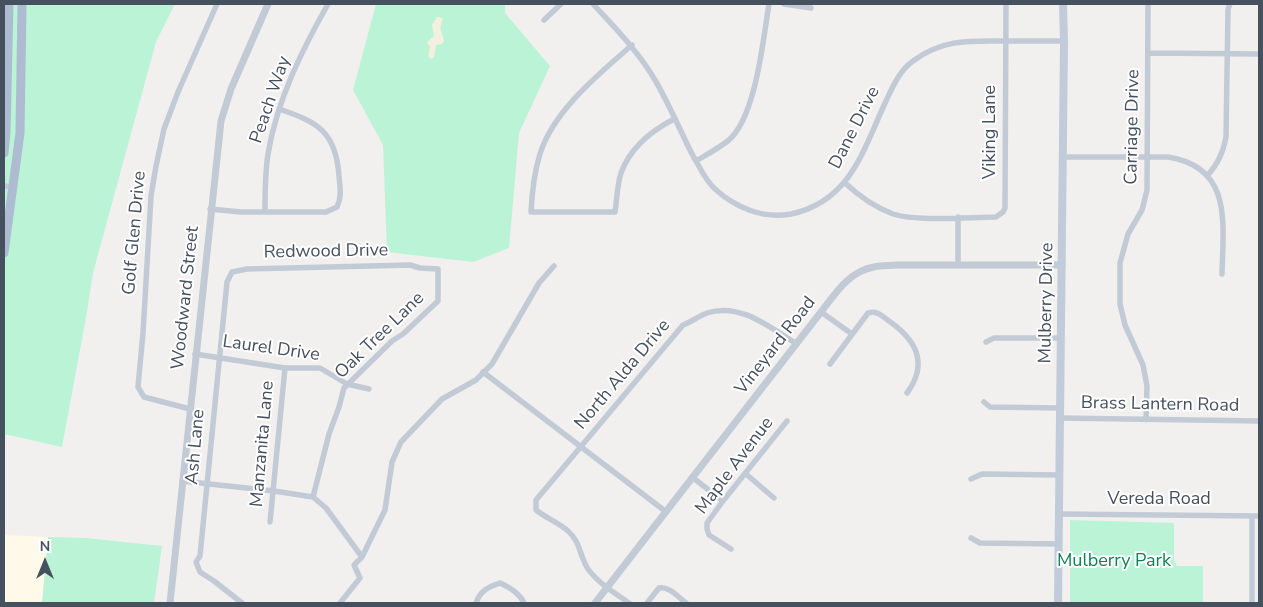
<!DOCTYPE html>
<style>
body{margin:0}
#map{position:relative;width:1263px;height:607px;overflow:hidden;background:#f2f0ef;font-family:"Nunito Sans",sans-serif}
canvas{display:block}
.frame{position:absolute;inset:0;border:5px solid #46515f;pointer-events:none}
.north{position:absolute;left:20px;top:537px;width:50px;height:50px;-webkit-text-stroke:4px #fff;paint-order:stroke;rotate:0deg;font-size:14px;font-weight:700;line-height:20px;text-align:center;color:#46515f}
.north::after{content:'';display:block;margin:auto;width:18px;height:22px;background:#46515f;clip-path:polygon(50% 0,100% 100%,50% 72%,0 100%)}
</style>
<div id="map">
<canvas width="1263" height="607"></canvas>
<div class="frame"></div>
<div class="north">N</div>
</div>
<script>
const g = document.querySelector('canvas').getContext('2d');
g.lineJoin = 'round';
function paint(path, color) { g.fillStyle = color; g.fill(path, 'evenodd'); }
function trace(path, color, width, dash) { g.strokeStyle = color; g.lineWidth = width; g.lineCap = dash ? 'butt' : 'round'; g.setLineDash(dash || []); g.stroke(path); }
function write(font, color, halo, rows, align = 'center') {
  g.font = font + ' "Nunito Sans",sans-serif'; g.lineWidth = 4; g.setLineDash([]); g.textBaseline = 'middle'; g.strokeStyle = halo; g.fillStyle = color; for (const [text, x, y, turn = 0] of rows) {
    g.save(); g.translate(x, y); g.rotate((+turn || 0) * Math.PI / 180); g.textAlign = isNaN(turn) ? turn : align; if (halo) g.strokeText(text, 0, 0); g.fillText(text, 0, 0); g.restore();
  }
}
paint(new Path2D(`
 M4,535l44,2 -6,66h-38z`), '#fef9e8');
paint(new Path2D(`
 M7,4h168l-19,38 -63,231 -6,39 -25,135 -58,-13v-268l4,-34z
 M376,4h129v9l45,53 -31,67 -10,115 -36,14 -86,-10 -4,-107 -30,-55z
 M1070,520l104,3v37l3,6h26v37h-133z
 M48,537l38,1 76,8 -8,57h-112z`), '#bbf3d6');
paint(new Path2D(`
 M437,17h3l3,2c-5,13 -1,10 1,22l-2,3 -6,1 -2,12 -3,2 -3,-3 2,-8 -3,-6 7,-6 -2,-11z`), '#f4f0df');
trace(new Path2D(`
 M593,4c22,24 45,47 62,76 14,24 25,50 37,74 7,12 13,26 23,35 21,19 48,30 76,25 60,-13 72,-64 95,-113 7,-15 14,-31 27,-40 31,-23 59,-20 94,-20 19,0 38,0 57,0
 M784,4l27,4
 M544,20l17,-16
 M632,45c-33,29 -79,66 -92,109 -6,19 -8,38 -9,58h84c2,-12 2,-27 6,-39 9,-25 30,-42 53,-54
 M1149,53l110,1
 M1063,157h105c65,10 55,67 54,117
 M696,161c10,-6 23,-13 33,-21 27,-24 34,-100 40,-136
 M1208,175c10,-12 15,-22 18,-38l2,-128 2,-5
 M845,183c14,13 29,24 48,31 25,8 75,3 103,3l7,-5 2,-4 1,-204
 M4,186l9,1
 M210,209l31,3h85l11,-5c5,-10 3,-20 2,-31 -3,-44 -21,-54 -60,-67
 M265,212c0,-20 0,-39 3,-58 9,-54 34,-104 60,-150
 M958,217v48
 M821,312l31,22
 M986,342l8,-4h67
 M195,354l90,14h35l27,16 22,5
 M830,364l38,-51c9,-3 14,3 21,8 27,19 40,42 18,72
 M483,372l182,139
 M984,402l6,5 70,1
 M190,409l-46,-12 -6,-10 5,-54 8,-137 5,-30 8,-37 14,-37 39,-88
 M1060,418l199,3
 M1146,420l1,-34 -4,-21 -18,-40 -5,-21v-41l8,-29 14,-24 5,-20 1,-186
 M746,474l28,24
 M692,477l31,24
 M971,479l11,-5 78,1
 M182,481l92,10 39,6 13,11 36,49
 M1059,514l200,2
 M1252,516v87
 M270,522l15,-154
 M971,538l9,5 79,1
 M731,549l-22,-14 -2,-6v-6l16,-22 64,-80
 M242,603l-28,-22 -14,-9 -4,-10 4,-6 27,-274 5,-10 15,-3 163,-4 10,3 18,1v32l-35,33 -11,7 -48,47 -5,19 -10,27 -16,63
 M340,603l20,-25 -6,-13 8,-8 23,-47 7,-48 9,-20 41,-43 34,-19 16,-16 47,-81 15,-17
 M476,603c4,-12 12,-16 24,-20 9,4 20,11 24,20
 M629,603c-14,-10 -31,-20 -41,-34 -8,-12 -8,-28 -20,-38 -9,-8 -22,-13 -32,-21v-10l147,-175c8,-3 16,-9 24,-12 34,-11 63,15 90,31
 M647,603l12,-15c10,-2 19,9 27,15`), '#c2cad6', 5.5);
trace(new Path2D(`
 M170,603l51,-482 10,-32 37,-85
 M595,603l226,-291c14,-18 28,-41 53,-45 7,-2 16,-1 23,-2h165`), '#c2cad6', 7);
trace(new Path2D(`
 M1058,603l6,-562 -1,-37`), '#c1cbda', 8);
trace(new Path2D(`
 M4,153l2,-21 3,-128
 M4,253l16,-120 2,-129`), '#adbcd1', 9);
write('18px', '#46515f', '#fff', [
 ["Peach Way",271,100,-71],
 ["Carriage Drive",1133,127,-89],
 ["Dane Drive",855,128,-63],
 ["Viking Lane",991,132,-90],
 ["Golf Glen Drive",135,233,-85],
 ["Redwood Drive",326,252,-1],
 ["Woodward Street",186,298,-84],
 ["Mulberry Drive",1047,303,-89],
 ["Oak Tree Lane",380,336,-44],
 ["Vineyard Road",776,346,-52],
 ["Laurel Drive",271,349,8],
 ["North Alda Drive",623,375,-50],
 ["Brass Lantern Road",1160,405,1],
 ["Manzanita Lane",263,444,-85],
 ["Ash Lane",196,447,-85],
 ["Maple Avenue",735,466,-53],
 ["Vereda Road",1159,500]
]);
write('18px', '#0f8254', '#fff', [
 ["Mulberry Park",1114,562]
]);
</script>
